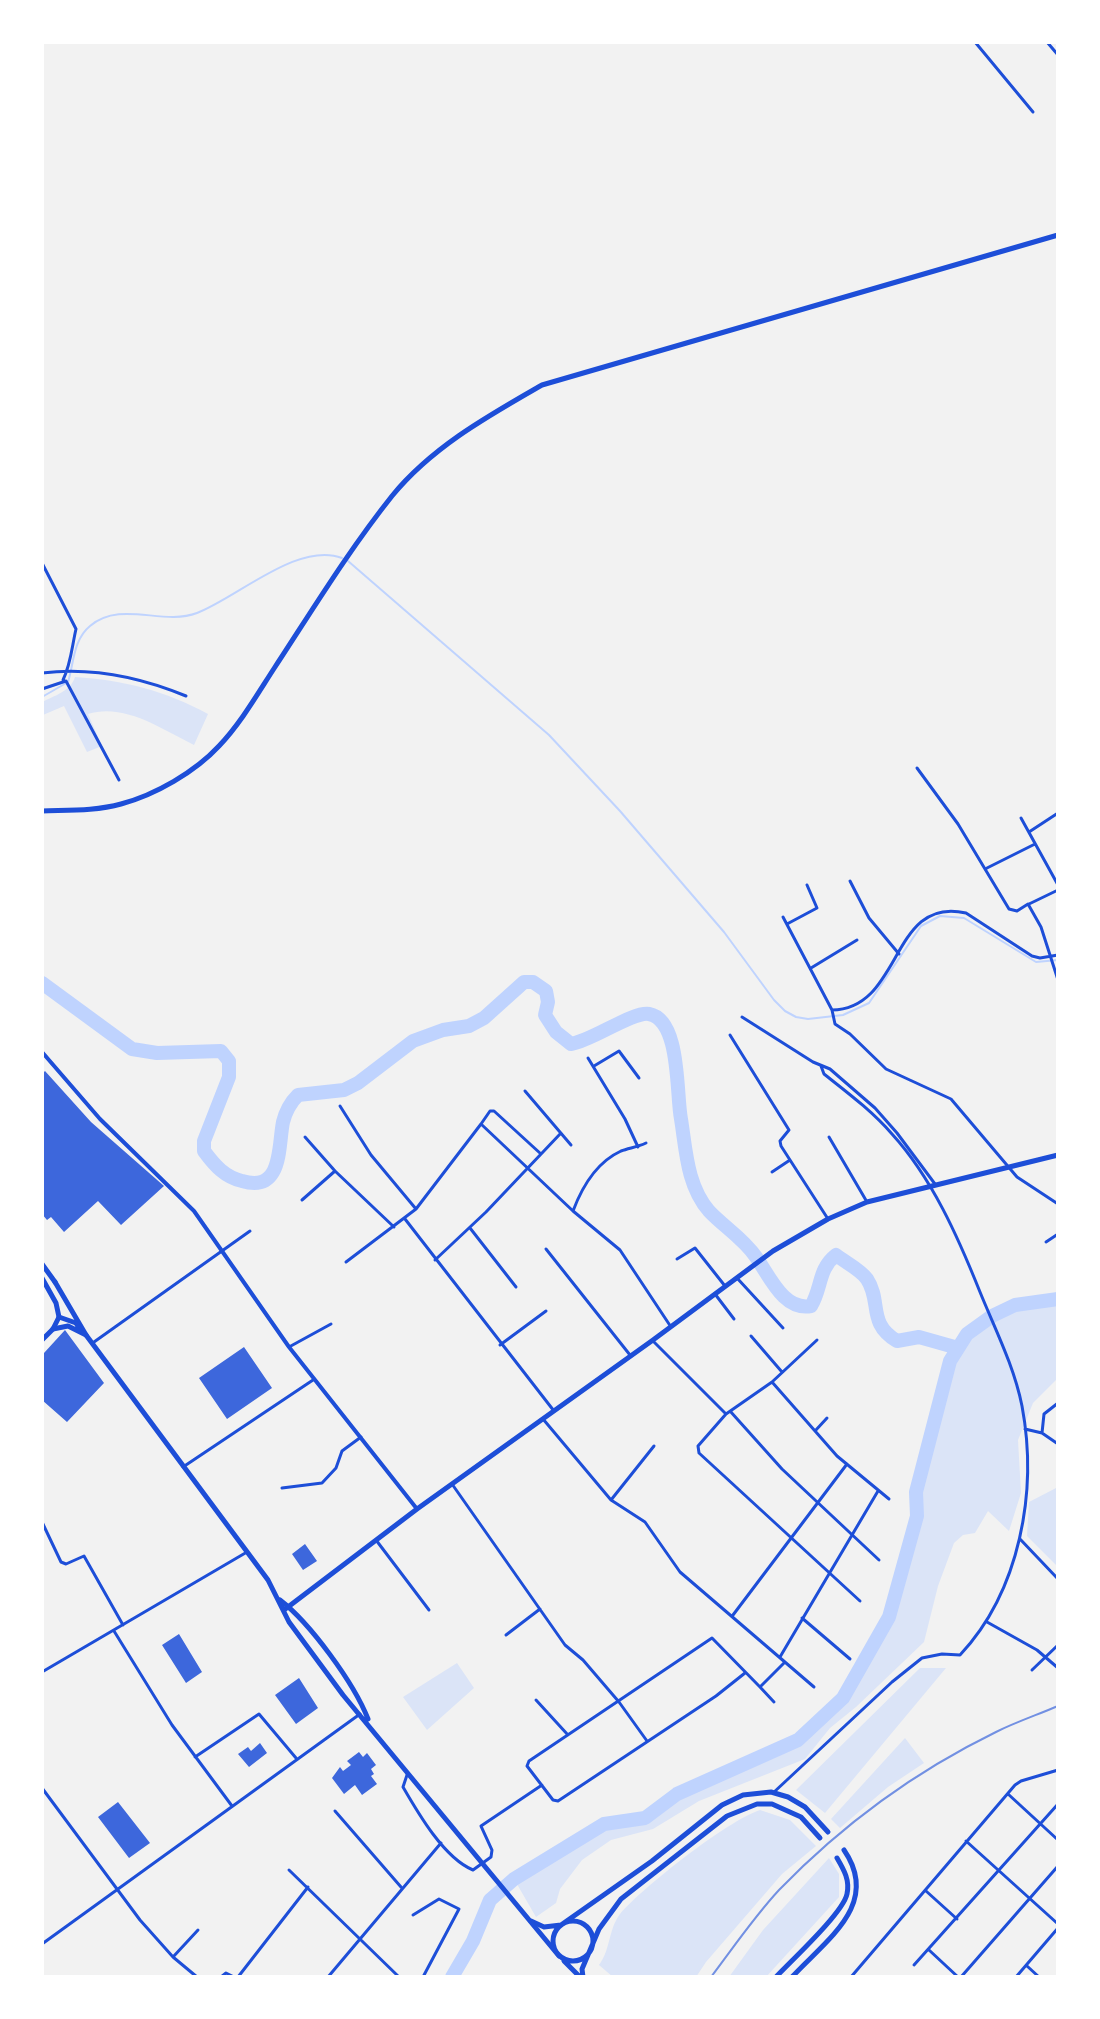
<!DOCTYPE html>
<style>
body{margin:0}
#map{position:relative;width:1100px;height:2019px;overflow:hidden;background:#f2f2f2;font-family:"Public Sans",sans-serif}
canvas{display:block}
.frame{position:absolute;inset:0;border:44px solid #fff;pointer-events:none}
</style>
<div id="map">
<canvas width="1100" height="2019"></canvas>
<div class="frame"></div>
</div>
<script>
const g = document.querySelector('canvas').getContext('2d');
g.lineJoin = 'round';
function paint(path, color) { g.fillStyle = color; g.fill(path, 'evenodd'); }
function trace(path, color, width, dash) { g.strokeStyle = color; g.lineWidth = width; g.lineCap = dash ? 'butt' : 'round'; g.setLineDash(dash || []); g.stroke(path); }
paint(new Path2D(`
 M75,677c48,3 91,14 133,37l-14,31c-33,-16 -69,-42 -106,-31l14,32 -15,6 -23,-46 -21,9 -1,-13c12,-6 29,-11 33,-25z
 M1058,1299v79l-25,25 -15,37 3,53 -12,38 -21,-20 -13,22 -12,2 -9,8 -16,43 -14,56 -68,65 -26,21 -25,31 -106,42 -46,28 -42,11 -29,20 -22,29 -4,14 -20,14 -22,-38 90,-55 41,-6 32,-24 121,-53 45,-43 46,-81 28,-101 -1,-24 34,-131 17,-27 25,-18 23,-11z
 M1058,1487v80l-31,-31 2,-34z
 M457,1663l17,25 -47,42 -24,-33z
 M920,1668h26l-121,145 -29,-23z
 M905,1738l19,25 -36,24 -48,41 -9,-9z
 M760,1810l30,10 26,26 -34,28 -76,88 -10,15h-83l-14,-12c12,-16 9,-35 21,-51 23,-27 107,-93 140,-104z
 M829,1858l10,16v23l-73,80h-37l34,-47z`), '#dbe4f7');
trace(new Path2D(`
 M348,561l201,174 71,76 104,121 50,68 11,11 11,6 12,2 35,-4 26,-12 52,-77 19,-10 24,2 72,44 22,-2
 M42,697l26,-15c6,-19 5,-42 22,-56 31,-26 72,0 107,-13 40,-15 101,-72 145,-55`), '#bfd3fe', 2);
trace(new Path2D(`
 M42,983l90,66 25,4 64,-2 8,10v16l-25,64v10c11,15 21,26 38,30 41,12 36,-34 41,-59 3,-12 7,-19 15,-27l46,-5 14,-7 55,-42 30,-11 26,-4 15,-8 40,-36h9l13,9 2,11 -3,13 11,17 15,12c21,-3 62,-33 78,-30 32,6 27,80 32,105 5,31 6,67 28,92 15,16 34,27 47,46 14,20 28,54 55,49 11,-18 7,-37 25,-51 9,7 25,15 31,24 15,23 0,44 30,62l22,-4 39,11
 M452,1977l21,-36 17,-41 24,-21 90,-55 41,-6 32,-24 121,-54 45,-42 46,-81 28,-101 -1,-24 34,-131 17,-27 25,-18 23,-11 43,-6`), '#bfd3fe', 14);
paint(new Path2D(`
 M45,1071l46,51 73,64 -43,39 -23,-24 -34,31 -13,-15 -4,3 -5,-6v-140z
 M65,1330l39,53 -37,39 -25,-22v-48l2,1z
 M244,1347l28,41 -45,31 -28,-41z
 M305,1544l12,17 -14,9 -11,-16z
 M179,1634l23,38 -16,11 -24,-38z
 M299,1678l19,30 -22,16 -21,-29z
 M260,1743l7,10 -18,14 -11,-13 10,-7 3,4z
 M359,1752l4,5 4,-4 9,12 -5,4 3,5 -3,2 6,8 -15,11 -7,-10 -11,9 -12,-16 8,-11 3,4 8,-6 -4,-4z
 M118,1802l32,41 -21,15 -31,-41z`), '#3d67dc');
trace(new Path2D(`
 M975,42l58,70
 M1047,42l11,13
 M42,563l34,66c-4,17 -5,35 -13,51
 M42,673c48,-6 98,4 144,23
 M42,689l24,-8 53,99
 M917,768l41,56 51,85 8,2 11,-7 13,23 17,53
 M1021,818l37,67
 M1029,832l29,-19
 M987,868l48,-24
 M850,881l19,37 30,36
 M1029,904l29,-14
 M783,917l49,93 3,14 15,10 36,35 65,30 66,78 41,27
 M787,924l30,-16 -10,-23
 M811,968l46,-28
 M832,1010c71,-1 58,-115 134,-97l66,43 8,2 18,-3
 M742,1017l71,45 17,7 45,39 22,25 38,51
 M730,1035l59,95 -9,11 1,5 47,73
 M588,1058l37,61 13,28
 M594,1066l25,-15 20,27
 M525,1091l46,54
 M340,1106l31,49 45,54
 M481,1124l9,-13h4l47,43
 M305,1137l30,34 59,56
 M829,1137l38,65
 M772,1172l18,-12
 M302,1200l33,-29
 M573,1211c9,-24 24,-49 48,-60 8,-3 17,-4 25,-8
 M405,1219l149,192
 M470,1228l46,59
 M1046,1242l12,-8
 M546,1249l84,106
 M677,1259l18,-11 30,38
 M435,1260l51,-48 75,-79
 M346,1262l70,-53 65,-85 92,87 47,39 51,77
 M737,1278l46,50
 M715,1294l19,25
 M751,1336l31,36
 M94,1342l156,-111
 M654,1342l72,72 46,-32 45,-42
 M500,1345l46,-34
 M289,1347l42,-23
 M772,1382l65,74 52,43
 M730,1411l52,58 97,91
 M726,1414l-28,32 1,7 161,148
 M543,1419l68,81 34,22 35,50 134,115
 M1025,1429l17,4 16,11
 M815,1431l12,-13
 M1042,1433l2,-19 14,-11
 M183,1467l130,-87
 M452,1484l113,161 18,15 36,42 28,39
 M282,1488l40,-5 14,-15 6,-17 19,-14
 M611,1500l43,-54
 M42,1522l19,40 5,2 18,-8 39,69
 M1020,1539l38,40
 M376,1540l53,70
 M733,1615l114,-151
 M802,1618l48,41
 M987,1622l50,28 21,18
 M114,1631l58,94 60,81
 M506,1635l34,-26
 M780,1657l98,-166
 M1032,1670l26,-25
 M42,1672l205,-120
 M745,1673l-29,23 -158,105 -5,-1 -26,-34 2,-5 183,-123 48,49 25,-25
 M760,1687l14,15
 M536,1700l32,35
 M195,1757l64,-43 37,44
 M407,1775l-4,12c15,26 41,71 70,83l18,-13 1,-7 -11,-24 61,-41
 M42,1788l98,132 33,37 24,20
 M773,1793l119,-111 30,-24 20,-4 18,1c60,-64 78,-164 62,-249 -8,-40 -27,-77 -42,-114 -22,-55 -48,-114 -88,-158 -20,-23 -44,-41 -68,-60l-3,-8
 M1008,1794l50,46
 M335,1811l66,76
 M966,1841l92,83
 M289,1870l110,107
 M926,1891l31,28
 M413,1915l26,-16 20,10 -36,68
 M42,1944l318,-230
 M929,1950l29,27
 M173,1957l25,-27
 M914,1965l144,-161
 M1027,1966l12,11
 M221,1977l5,-4 8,4
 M238,1977l70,-90
 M328,1977l113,-134
 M851,1977l164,-192 6,-4 37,-11
 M961,1977l97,-111
 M1016,1977l42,-49`), '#1d4ed8', 3);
trace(new Path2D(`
 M42,1052l58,67 94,92 95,136 128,162`), '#1d4ed8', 4);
trace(new Path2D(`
 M42,811c26,-1 54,0 79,-7 34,-9 74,-32 98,-58 22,-23 39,-53 56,-79 38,-58 74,-117 117,-171 40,-49 96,-80 150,-111l516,-150
 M55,1282l31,53
 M42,1340l11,-11 6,-12
 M284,1610l133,-101 236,-169 120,-89 55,-32 39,-17 191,-47
 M553 1941a20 20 0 1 1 40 0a20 20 0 1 1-40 0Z
 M531,1921l13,6 17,-2 91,-64 70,-56 21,-10 28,-3 17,5 17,10 23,25
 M564,1961l16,16
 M583,1977l-1,-8 17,-40 22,-30 106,-83 30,-12h15l29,13 19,21
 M776,1977c16,-17 67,-64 71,-83 3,-14 -3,-24 -10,-36
 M792,1977c35,-38 89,-73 52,-127`), '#1d4ed8', 5);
trace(new Path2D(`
 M42,1264l13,18
 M42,1278l14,25 3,14 17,6 3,5
 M53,1329l15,-3 18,9 182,245 21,42 54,73 216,261
 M280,1600c30,23 74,83 88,119`), '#1d4ed8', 5);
trace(new Path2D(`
 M711,1977c22,-29 43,-60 68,-87 62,-64 137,-119 217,-158 20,-10 41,-17 62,-26`), '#7290e2', 2);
</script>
